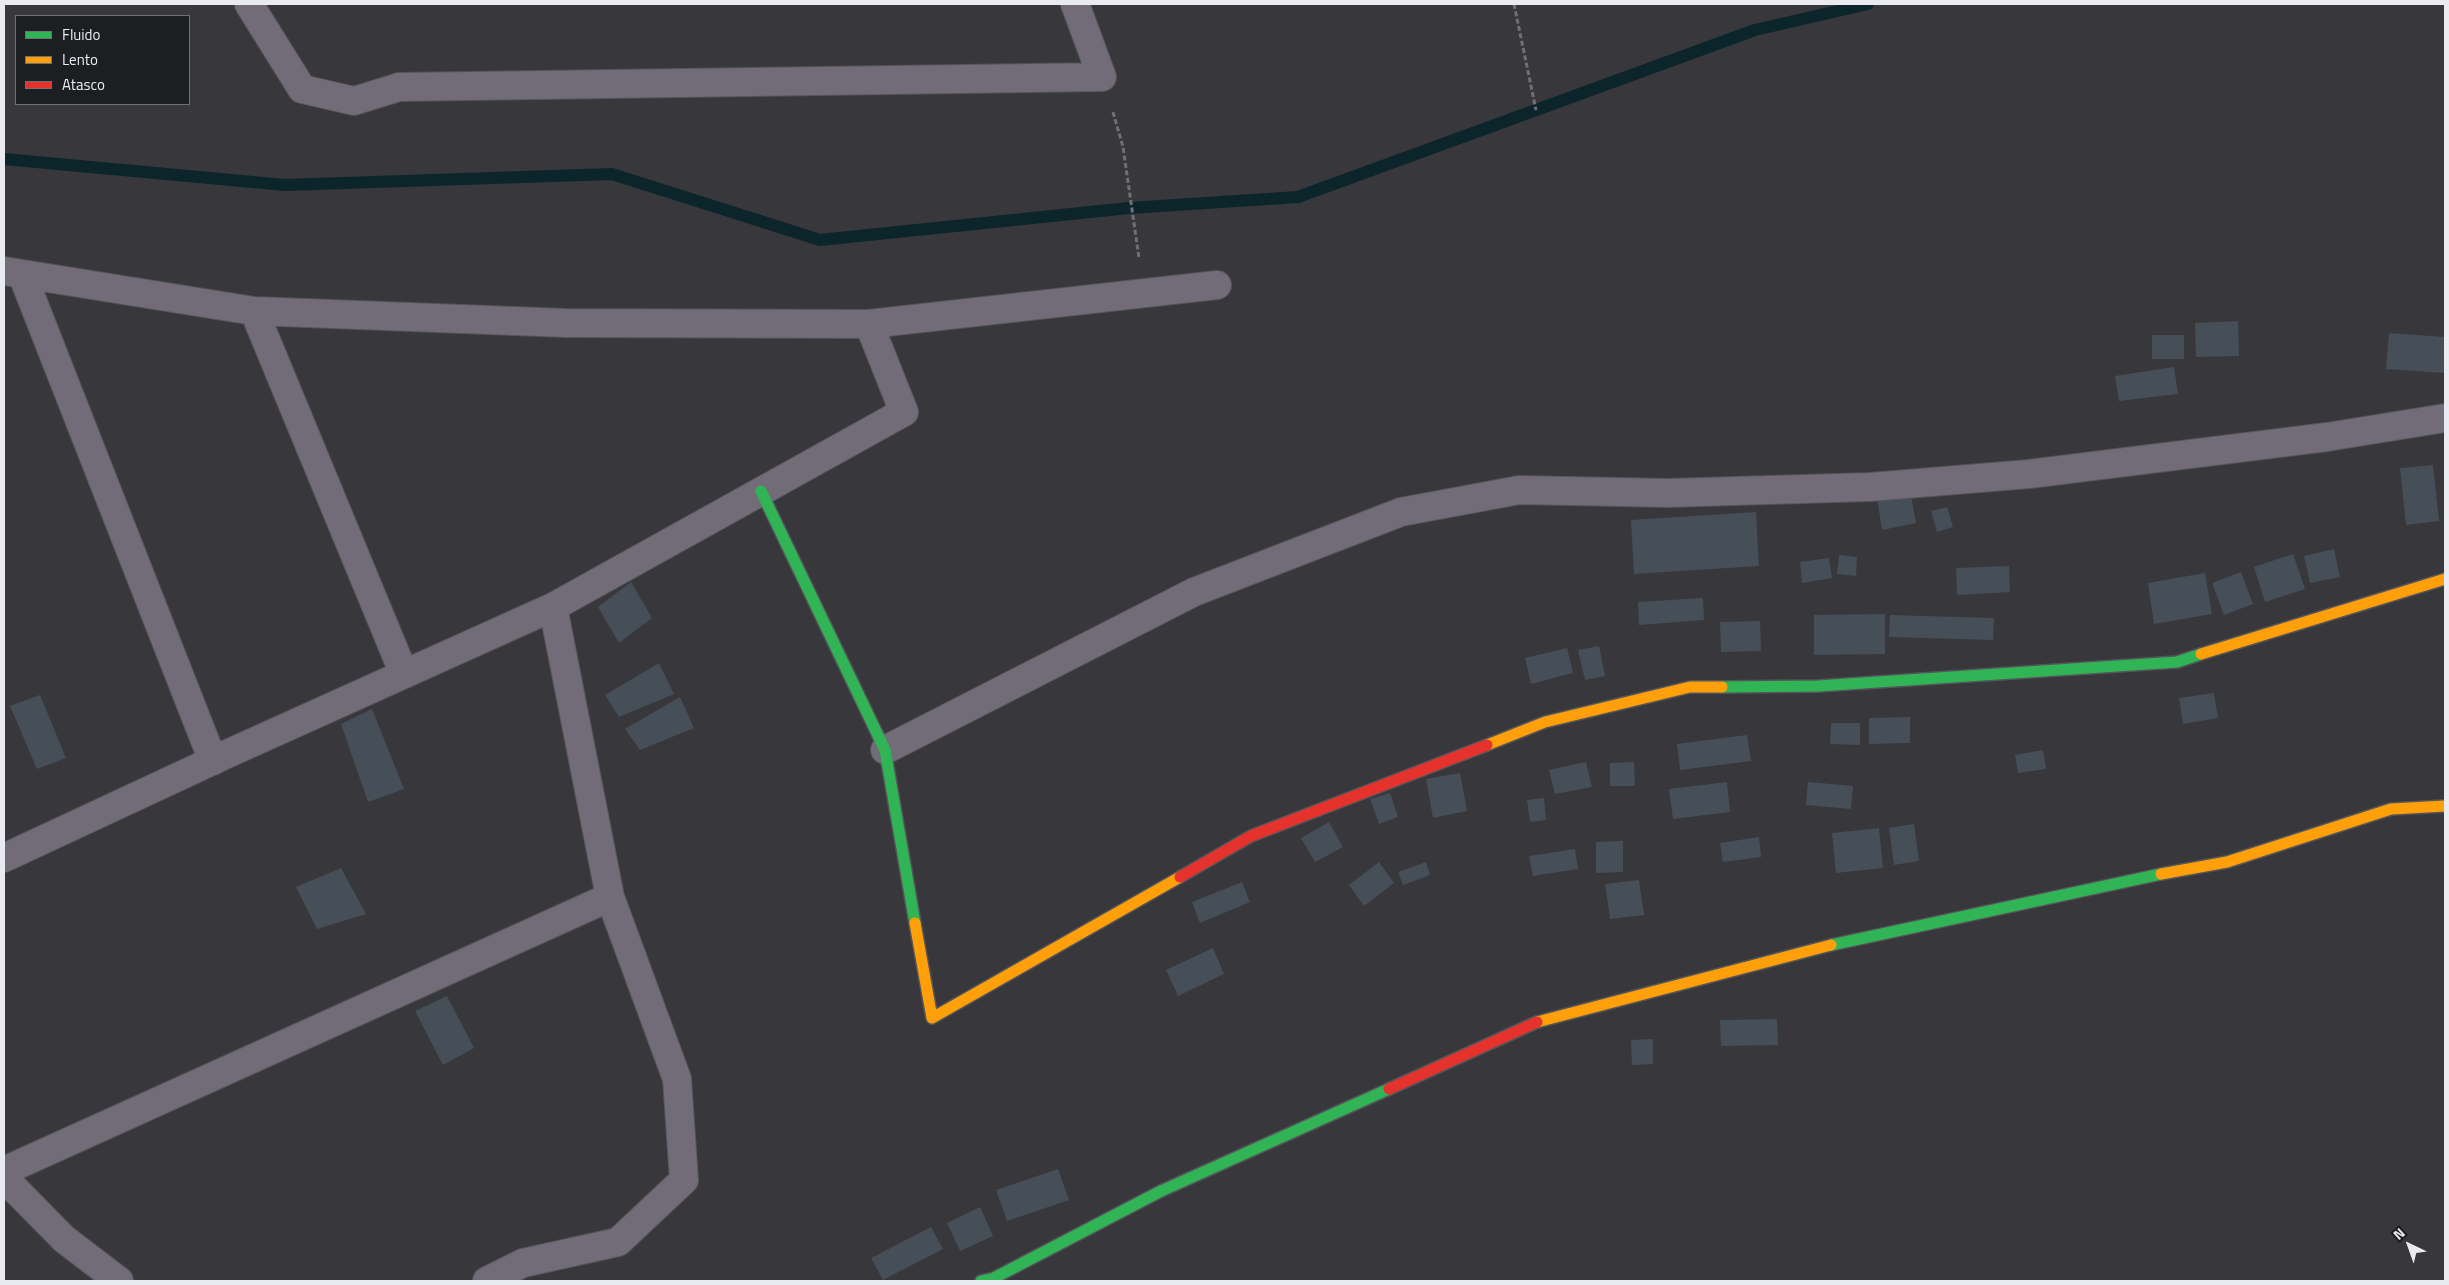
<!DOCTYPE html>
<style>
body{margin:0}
#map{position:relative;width:2449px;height:1285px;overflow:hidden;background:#37373c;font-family:"Titillium Web",sans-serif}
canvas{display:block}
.frame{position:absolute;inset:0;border:5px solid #eaebf1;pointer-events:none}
.legend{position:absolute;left:15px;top:15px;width:175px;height:90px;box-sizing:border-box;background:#1d1e22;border:1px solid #6f7075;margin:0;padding:6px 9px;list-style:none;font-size:15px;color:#eaebf1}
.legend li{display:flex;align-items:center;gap:10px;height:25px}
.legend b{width:25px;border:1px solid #6f7075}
.north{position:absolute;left:2384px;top:1220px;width:50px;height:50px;-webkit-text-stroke:4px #1d1e22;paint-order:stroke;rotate:318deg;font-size:14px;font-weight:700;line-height:20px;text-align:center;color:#eaebf1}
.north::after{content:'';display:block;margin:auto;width:18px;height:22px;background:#eaebf1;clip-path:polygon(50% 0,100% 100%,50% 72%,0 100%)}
</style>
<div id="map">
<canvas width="2449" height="1285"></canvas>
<div class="frame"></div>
<ul class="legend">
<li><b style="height:6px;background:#30b455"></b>Fluido</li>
<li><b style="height:6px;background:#ff9f0a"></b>Lento</li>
<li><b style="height:6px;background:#e5322d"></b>Atasco</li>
</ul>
<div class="north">N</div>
</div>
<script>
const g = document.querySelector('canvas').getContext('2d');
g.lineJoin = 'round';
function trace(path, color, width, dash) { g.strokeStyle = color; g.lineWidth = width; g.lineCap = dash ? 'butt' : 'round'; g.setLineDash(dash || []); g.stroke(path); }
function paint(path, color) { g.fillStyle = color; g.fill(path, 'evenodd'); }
trace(new Path2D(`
 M4,159l281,26 327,-11 208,66 309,-32 169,-11 457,-167 113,-26`), '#0c252a', 12);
paint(new Path2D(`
 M2238,321l1,35 -43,1 -1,-34z
 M2389,333l56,4v36l-59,-4z
 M2152,335h32v24h-32z
 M2174,367l4,27 -59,7 -4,-25z
 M2433,465l6,56 -33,4 -6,-57z
 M1910,490l6,33 -34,7 -5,-33z
 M1947,507l6,20 -16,5 -6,-21z
 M1756,512l3,54 -125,8 -3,-54z
 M2334,549l6,28 -30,6 -6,-27z
 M2293,554l12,35 -40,13 -11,-35z
 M1839,555l18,2 -1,19 -19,-2z
 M1829,558l3,20 -30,5 -2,-21z
 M2009,566l1,26 -53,3 -1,-27z
 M2241,572l12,32 -29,11 -12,-32z
 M2205,573l7,41 -58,10 -6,-41z
 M631,582l21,36 -33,25 -21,-36z
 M1703,598l1,22 -65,5 -1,-23z
 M1885,614v40l-71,1v-40z
 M1890,615l104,3 -1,22 -104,-3z
 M1760,621l1,30 -40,1 -1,-30z
 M1599,646l6,30 -20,4 -7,-30z
 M1567,648l6,25 -42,11 -6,-26z
 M659,663l15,31 -55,23 -14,-22z
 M2214,693l4,25 -35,6 -4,-26z
 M40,695l26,63 -29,11 -27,-63z
 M680,697l14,31 -54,22 -15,-21z
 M372,709l32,80 -36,13 -27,-78z
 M1910,717v26l-41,1v-26z
 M1831,723h29v22l-30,-1z
 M1747,735l4,26 -71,9 -3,-26z
 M2043,750l3,19 -28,4 -3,-18z
 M1586,762l6,25 -37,7 -6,-24z
 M1634,762l1,24h-25v-23z
 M1460,773l7,38 -34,7 -7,-39z
 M1727,782l3,30 -57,7 -4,-30z
 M1808,782l45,4 -2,23 -45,-4z
 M1390,793l8,24 -19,7 -9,-25z
 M1544,798l2,22 -16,2 -3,-22z
 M1329,822l14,25 -28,15 -14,-24z
 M1914,824l5,37 -25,4 -5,-37z
 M1879,828l4,40 -47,5 -4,-40z
 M1759,837l2,20 -38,5 -3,-19z
 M1623,841v31l-27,1v-31z
 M1575,849l3,20 -45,7 -4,-20z
 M1379,862l15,21 -30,23 -15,-21z
 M1426,862l4,13 -27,10 -5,-13z
 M341,868l25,46 -49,15 -21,-42z
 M1639,880l5,35 -34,4 -5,-35z
 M1242,882l8,20 -50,21 -8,-21z
 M1213,948l11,26 -46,22 -12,-26z
 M447,996l27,52 -31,17 -28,-54z
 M1777,1019l1,26 -57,1 -1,-26z
 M1653,1039v25l-21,1 -1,-25z
 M1058,1169l11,31 -62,21 -11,-31z
 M980,1207l13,29 -33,15 -13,-28z
 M931,1227l12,22 -60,31 -12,-22z`), '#464f58');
const street = new Path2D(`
 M249,4l53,85 52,12 45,-14 703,-10 -27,-73
 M4,271l250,40 312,12 303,1 348,-39
 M22,274l191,487
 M254,311l150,363
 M885,750l309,-158 207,-80 118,-22 149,3 202,-6 159,-13 298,-37 118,-19
 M4,858l223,-104 326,-147 351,-195 -35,-88
 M4,1171l606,-274
 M4,1178l60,61 55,42
 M487,1281l36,-18 95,-21 66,-62 -7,-101 -67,-182 -57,-290`);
const fast = new Path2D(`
 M761,491l124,259 30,173
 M1722,687l96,-1 359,-24 24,-8
 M1831,945l330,-71
 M981,1281l13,-3 167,-87 228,-102`);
const slow = new Path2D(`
 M2201,654l244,-75
 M1487,745l58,-23 145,-35h32
 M2161,874l66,-12 164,-53 54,-3
 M915,923l17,95 248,-141
 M1537,1022l294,-77`);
const jam = new Path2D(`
 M1180,877l71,-41 236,-91
 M1389,1089l148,-67`);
trace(street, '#545558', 30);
trace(fast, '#545558', 14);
trace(slow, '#545558', 14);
trace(jam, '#545558', 14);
trace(new Path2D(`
 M1514,4l22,106
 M1113,112l10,35 16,111`), '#726e78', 3, [5, 2.5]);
trace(street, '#716c78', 28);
trace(fast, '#30b455', 11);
trace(slow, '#ff9f0a', 11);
trace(jam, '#e5322d', 11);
</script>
